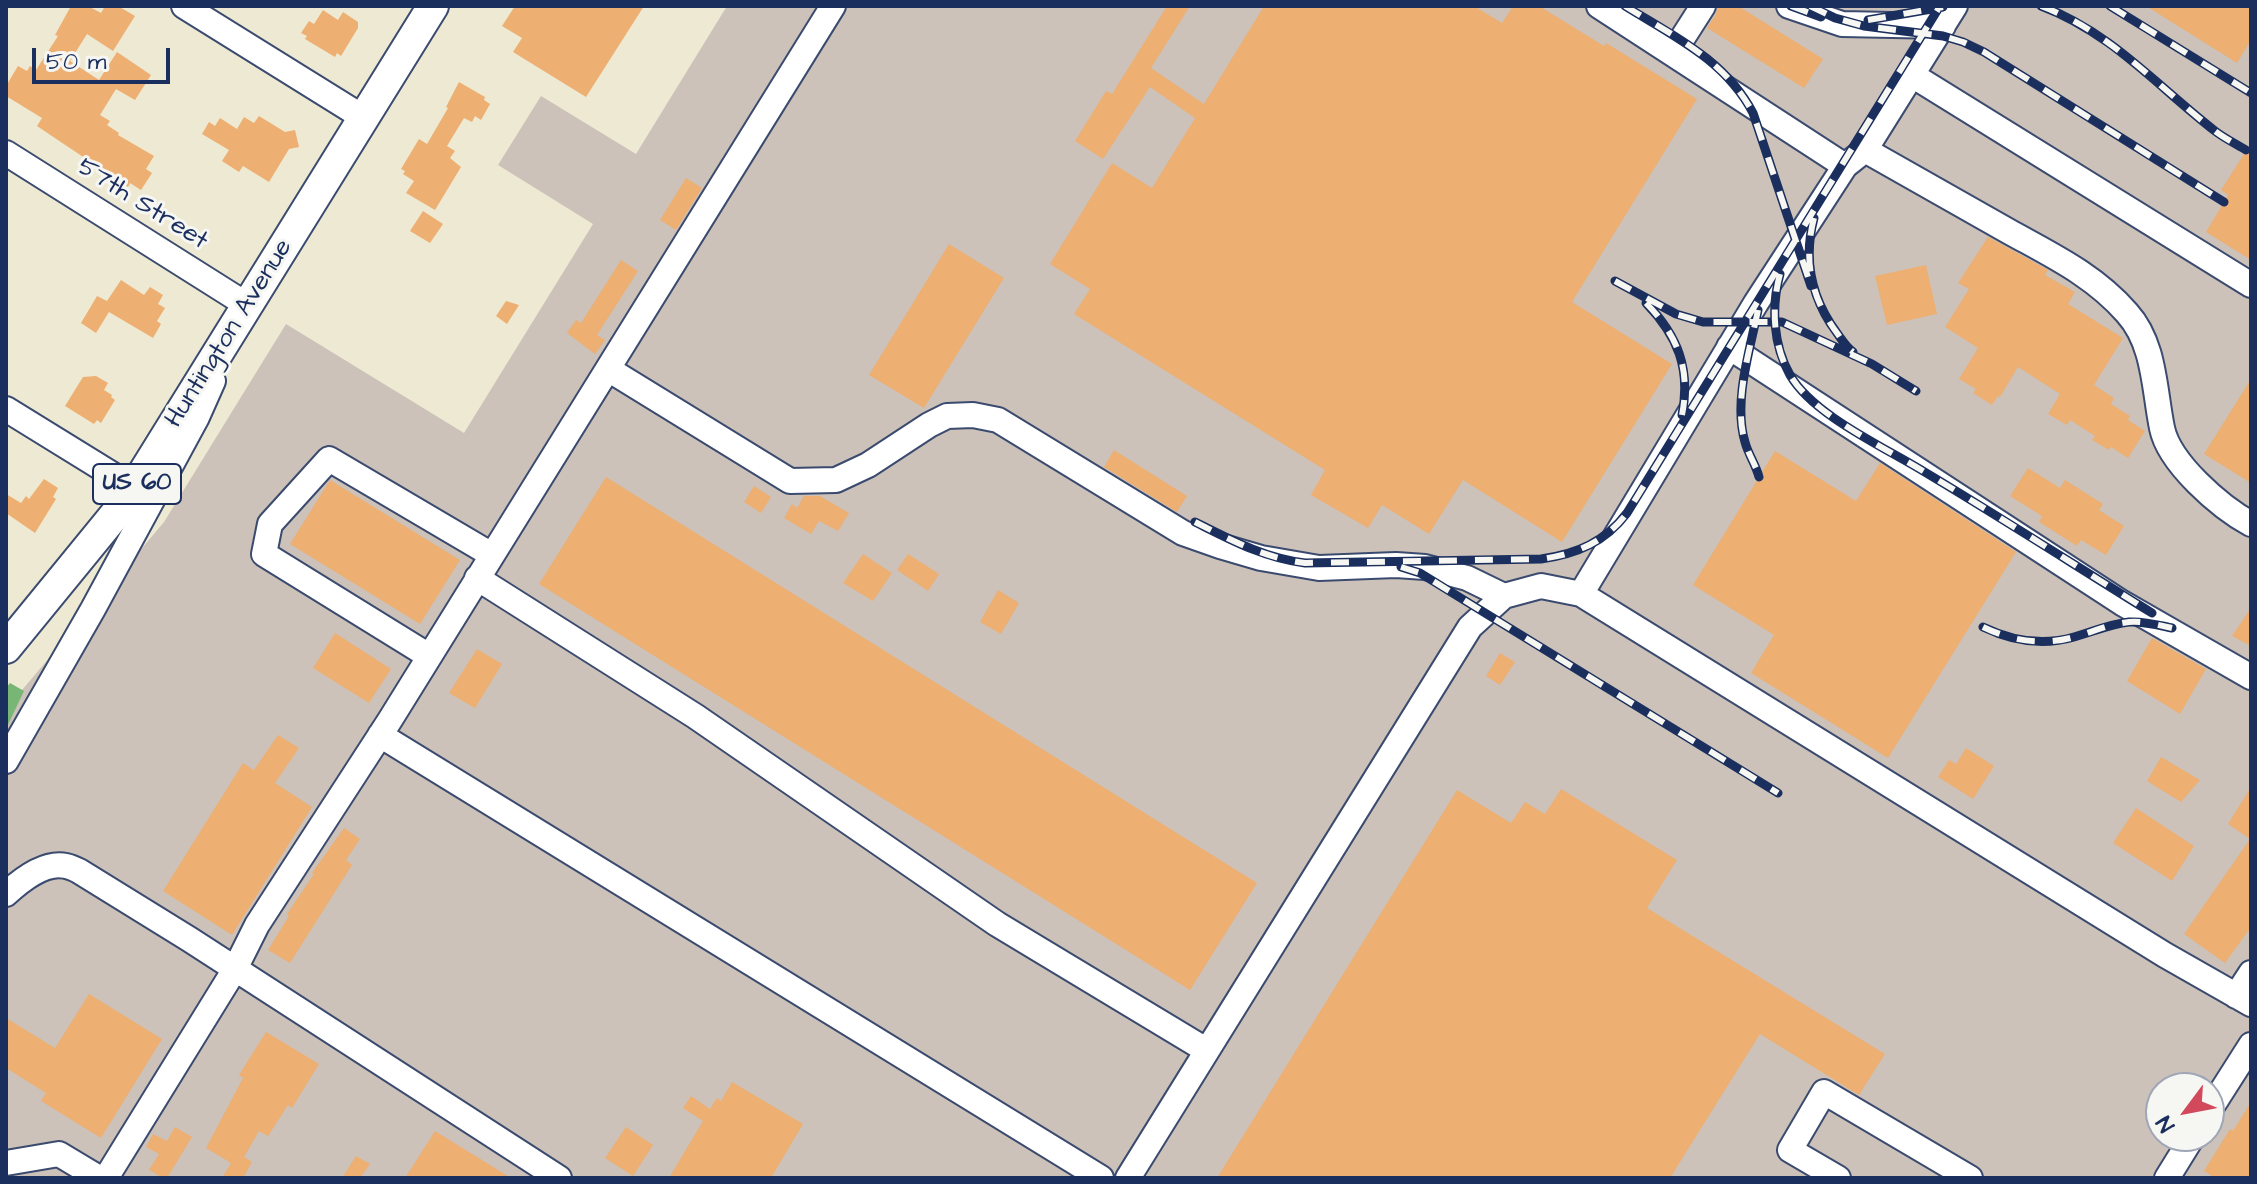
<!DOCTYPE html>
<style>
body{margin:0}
#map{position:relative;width:2257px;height:1184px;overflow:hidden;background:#eee9d2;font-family:"Architects Daughter",sans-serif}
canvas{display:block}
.frame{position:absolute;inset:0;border:8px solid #1b2f5e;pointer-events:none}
.north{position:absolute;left:2145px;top:1072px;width:80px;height:80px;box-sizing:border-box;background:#f6f6f2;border:2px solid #9ea6b7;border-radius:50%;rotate:238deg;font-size:22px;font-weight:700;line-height:32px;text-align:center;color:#1b2f5e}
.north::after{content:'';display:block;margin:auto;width:28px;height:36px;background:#d1495b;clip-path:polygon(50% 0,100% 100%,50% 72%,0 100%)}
.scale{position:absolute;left:32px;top:48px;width:138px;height:36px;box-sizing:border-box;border:4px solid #1b2f5e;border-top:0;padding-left:10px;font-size:24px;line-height:28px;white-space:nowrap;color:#1b2f5e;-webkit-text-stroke:6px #f6f6f2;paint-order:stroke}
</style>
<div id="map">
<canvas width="2257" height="1184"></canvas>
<div class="frame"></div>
<div class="north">N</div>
<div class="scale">50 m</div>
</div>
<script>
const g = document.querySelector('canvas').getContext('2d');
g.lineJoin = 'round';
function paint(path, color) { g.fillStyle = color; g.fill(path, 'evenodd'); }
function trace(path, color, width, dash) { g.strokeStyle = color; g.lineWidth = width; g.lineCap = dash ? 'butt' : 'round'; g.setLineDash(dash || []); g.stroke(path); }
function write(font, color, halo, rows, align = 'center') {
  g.font = font + ' "Architects Daughter",sans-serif'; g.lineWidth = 6; g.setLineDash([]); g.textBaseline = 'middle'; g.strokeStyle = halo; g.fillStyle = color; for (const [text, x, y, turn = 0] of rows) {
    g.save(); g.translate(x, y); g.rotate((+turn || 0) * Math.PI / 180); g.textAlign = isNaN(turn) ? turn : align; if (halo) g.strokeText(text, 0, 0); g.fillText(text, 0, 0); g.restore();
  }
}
paint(new Path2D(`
 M727,6h1524v1172h-2245v-469l158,-187 122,-198 178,109 129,-209 -95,-59 43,-69 95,58zM2161,1088h48v48h-48z`), '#ccc2b9');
paint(new Path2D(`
 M10,683l14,8 -18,38v-41z`), '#78b675');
paint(new Path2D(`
 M71,6h17l13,7 4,-7h13l17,10 -22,35 -26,-17 -17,27 29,19 18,-28 34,23 -16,25 -19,-11 -16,26 10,6 -3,4 12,8 -1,2 36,21 -8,13 6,4 -11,17 -11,-7 -2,4 -91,-61 5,-8 -36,-22v-10l12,-20 9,5 3,-5 6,4 22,-34 -3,-1z
 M515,6h129l-58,91 -73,-45 9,-14 -20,-12z
 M1167,6h23l-39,62 53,36 60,-98h210l28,17 11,-17h26l65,40 2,-3 91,56 -125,203 100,62 -110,178 -99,-62 -34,54 -47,-29 -14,23 -57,-33 14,-25 -251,-156 16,-25 -40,-25 62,-101 40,25 43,-70 -45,-31 -47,72 -28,-18 31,-50 6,3z
 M1718,6h20l85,53 -19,29 -97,-60 9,-14z
 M2146,6h105v34l-14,23z
 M323,10l15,10 5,-8 15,10v6l-17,28 -4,-3 -2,4 -30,-18 2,-3 -6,-3 8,-12 5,3z
 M459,82l26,15 -1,3 6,4 -9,16 -6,-4 -3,6 -8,-4 -17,28 8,5 -5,7 11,9 -26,43 -29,-17 8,-12 -11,-7 2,-3 -4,-2 18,-30 8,5 21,-36 -2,-1z
 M259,116l26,16 10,-2 4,17 -10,2 -20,33 -26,-16 -4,6 -17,-11 7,-11 -27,-16 7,-12 6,4 5,-8 17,11 7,-12 10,6z
 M2251,143v117l-45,-28 22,-37 -7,-5z
 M686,178l16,10 -26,42 -16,-10z
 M423,211l20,13 -13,19 -20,-12z
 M1988,237l60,33 -3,5 30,17 -7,12 55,34 -29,47 20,13 -3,6 19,12 -2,4 17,11 -17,27 -17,-11 -2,3 -17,-10 3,-4 -25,-16 -3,5 -19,-11 12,-20 -42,-27 -18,30 -2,-1 -6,9 -19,-12 3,-4 -17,-10 19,-31 -33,-21 24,-38 -11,-6z
 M949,244l55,34 -80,130 -55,-33z
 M621,260l17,11 -41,64 8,5 -10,14 -28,-21 9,-13 5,3z
 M1926,265l11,49 -50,11 -12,-49z
 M121,280l23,15 6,-8 13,8 -5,9 7,4 -8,13 4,3 -8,14 -44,-26 -13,21 -15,-10 16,-27 10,5z
 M506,301l13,4 -12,19 -11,-8z
 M96,376l12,7 -4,7 8,5 -1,2 4,3 -14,23 -4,-3 -3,4 -29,-18 18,-29z
 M2251,379v104l-47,-29z
 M1114,450l73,46 -10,16 -73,-45z
 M1775,451l81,50 24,-38 136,89 -128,206 -137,-85 23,-38 -81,-50z
 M2028,468l32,20 5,-8 38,24 -4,6 25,16 -18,29 -25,-15 -4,6 -38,-24 3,-6 -32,-20z
 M606,477l651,406 -67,107 -651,-406z
 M44,479l14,9 -5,9 3,2 -21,34 -29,-20v-19l15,9 5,-7 3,3z
 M330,480l130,80 -40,64 -130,-80z
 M754,486l17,11 -10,16 -17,-11z
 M804,496h16l29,17 -11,18 -19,-10 -8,13 -27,-16 8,-14 5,4z
 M863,554l29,19 -19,28 -30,-18z
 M908,554l31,20 -11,17 -31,-21z
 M998,590l21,13 -18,31 -21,-12z
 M2251,608v38l-19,-10z
 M335,633l56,36 -22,34 -56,-35z
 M2152,638l54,31 -26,45 -53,-33z
 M477,649l25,15 -27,44 -26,-15z
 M1500,653l15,9 -15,23 -14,-9z
 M278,735l21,13 -24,35 37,24 -80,128 -69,-44 80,-128 11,7z
 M1966,748l28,18 -21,33 -35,-22 11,-17 7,4z
 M2161,757l39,23 -19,22 -34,-21z
 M2251,787v140l-26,36 -41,-29 66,-95 -22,-15z
 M1561,789l116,71 -30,48 238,146 -26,41 -99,-61 -90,144h-453l240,-388 54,33 14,-21 20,12z
 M2136,808l58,38 -22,35 -59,-38z
 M344,828l16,11 -14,21 6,5 -62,98 -22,-13 21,-34 -2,-2 27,-40 -2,-1z
 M89,994l73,45 -61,99 -60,-37 5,-8 -40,-25v-50l49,30z
 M266,1032l53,32 -27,44 -4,-3 -20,31 -9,-5 -15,26 8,5 -9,16h-21l9,-15 -25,-15 37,-70 -4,-3z
 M732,1082l71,42 -32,54h-102l34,-57 -20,-13 8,-12 19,13 7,-11 4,3z
 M2251,1102v76h-36l-11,-7 26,-42 3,2z
 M175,1127l17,10 -25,41h-4l-14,-8 10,-16 -13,-7 7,-13 14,7z
 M626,1127l27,18 -20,31 -28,-18z
 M435,1131l76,47h-106z
 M356,1156l14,8 -10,14h-18z`), '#edaf72');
const minor = new Path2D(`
 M184,6l180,112
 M1599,6l246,160
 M1789,6l53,18 101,2
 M1673,53l30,-47
 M1912,75l339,210
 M1865,150c47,27 95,54 143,81 43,24 86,44 119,82 28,31 27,76 35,115 7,35 58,79 89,96
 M6,153l241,152 -7,17
 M1729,347l393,256 129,74
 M608,369l182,112 46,-1 32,-15 61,-40 18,-9 26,-1 25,5 185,113 37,13 41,12 58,10 77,-3 29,2 42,11 37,18
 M6,409l128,79
 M477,578l218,138 302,208 209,126
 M1581,594l175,-291 89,-137 20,-16 90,-144
 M429,656l-165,-102 6,-30 59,-65 163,96
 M380,735l721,443
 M6,761l87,-152 104,-192 16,-36
 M6,894c14,-13 39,-33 60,-28 5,1 9,3 13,5l110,68 370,239
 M2236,996l15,-23
 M2209,1111l42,-66
 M6,1163l53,-9 40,24
 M106,1178l129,-209 22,-44 133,-205 443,-714
 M1128,1178l342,-551 34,-31 37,-10 40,8 584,361 86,49
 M1838,1178l-48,-28 34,-58 146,86
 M2167,1178l26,-42`);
const major = new Path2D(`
 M6,648l112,-137 16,-23 299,-482`);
trace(minor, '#3b4b6f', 28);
trace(major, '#3b4b6f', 34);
trace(minor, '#fff', 24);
trace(major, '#fff', 30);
const rail = new Path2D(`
 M1625,6c50,31 100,54 128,107l58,173
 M1791,6l30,11
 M1810,6l25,12 29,8 79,10 20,6 21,10 240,150
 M2041,6c70,26 116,80 174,125 9,7 21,13 31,19
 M2110,6l141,87
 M1868,20l75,-13
 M1814,218c-11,42 -3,80 23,115 5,7 9,14 16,19
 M1780,274c-9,33 -7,71 10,101 23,40 94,72 133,96 77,46 153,95 229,142
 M1615,281l61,33 27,8h79l90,42 44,27
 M1646,303c32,33 45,66 36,112
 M1758,310c-8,40 -25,92 -13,132 3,12 11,23 14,35
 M1195,522c36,18 69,36 110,41l236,-4c36,-5 64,-17 86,-46l313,-507
 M1401,567l19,6 358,220
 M1983,627c29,14 60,19 91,10 18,-5 36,-13 55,-15 15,-1 29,3 43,6`);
trace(rail, '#1b2f5e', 9);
trace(rail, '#f6f6f2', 6, [18]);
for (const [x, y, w] of [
 [137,484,88]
]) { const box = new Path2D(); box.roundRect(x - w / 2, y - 20, w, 40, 6); g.fillStyle = '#f6f6f2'; g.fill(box); trace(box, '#1b2f5e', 2); }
write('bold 24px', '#1b2f5e', null, [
 ["US 60",137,484]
]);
write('26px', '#1b2f5e', '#f6f6f2', [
 ["57th Street",142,205,32],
 ["Huntington Avenue",230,334,-58]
]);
</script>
